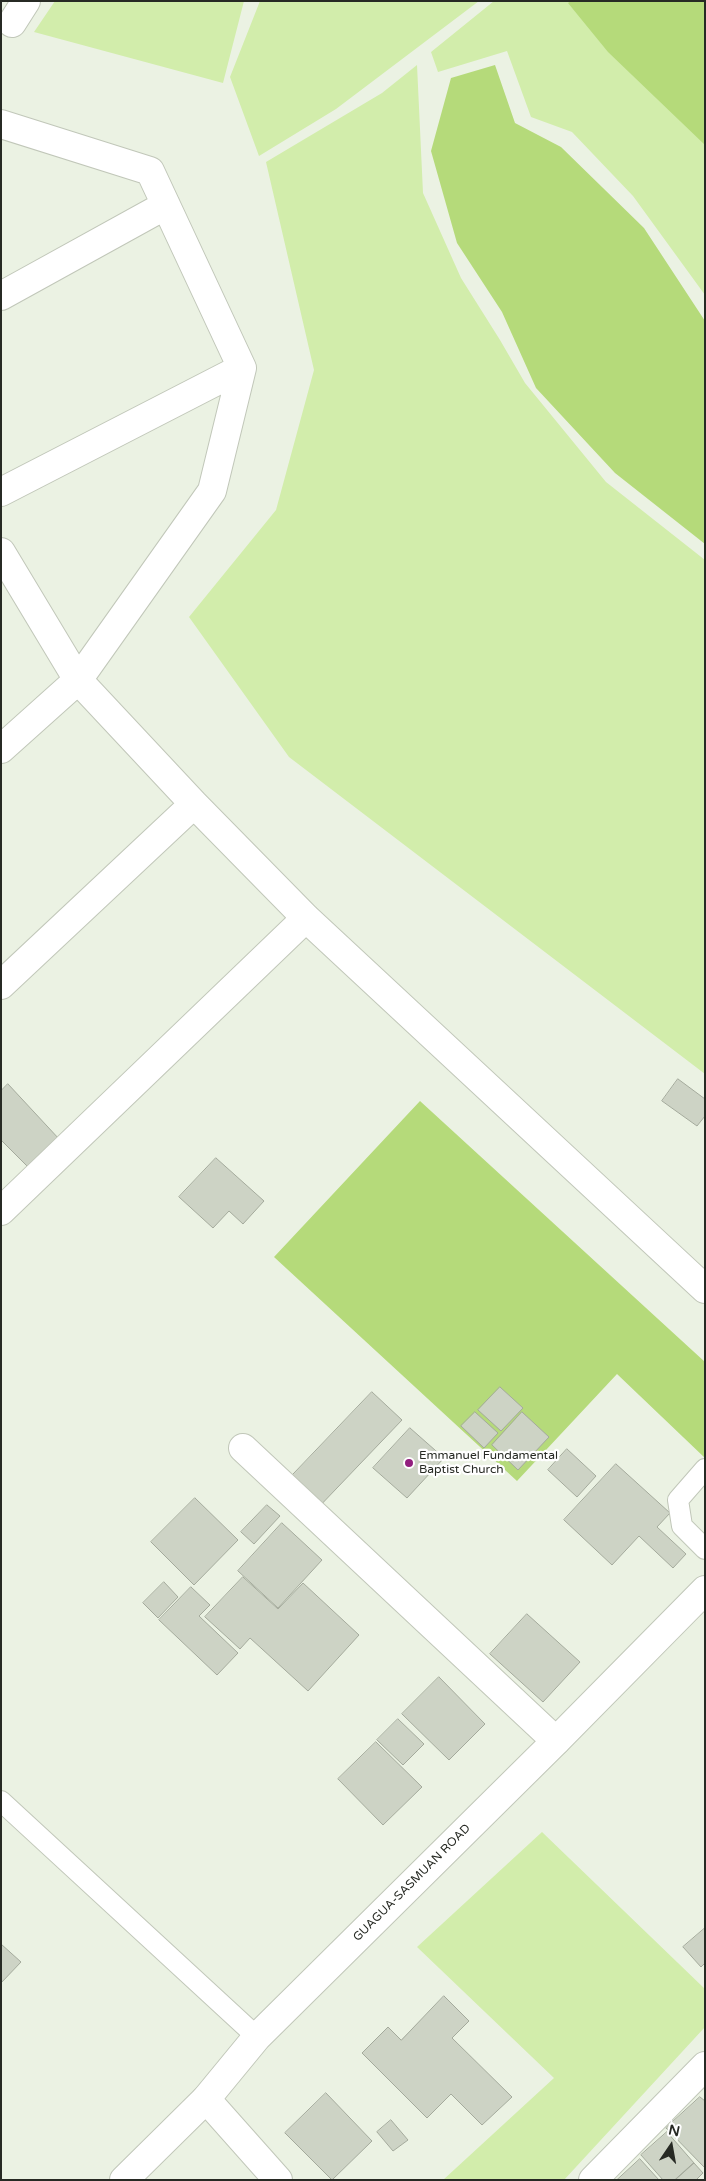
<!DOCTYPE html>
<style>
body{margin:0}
#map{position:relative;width:706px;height:2181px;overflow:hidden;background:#ebf2e3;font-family:"Varela Round",sans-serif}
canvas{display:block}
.frame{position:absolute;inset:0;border:2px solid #272a24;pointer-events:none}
.north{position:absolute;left:646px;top:2121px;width:50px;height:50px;-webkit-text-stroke:4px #fff;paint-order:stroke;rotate:12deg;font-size:14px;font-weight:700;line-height:20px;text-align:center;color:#272a24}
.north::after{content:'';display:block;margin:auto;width:18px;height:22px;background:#272a24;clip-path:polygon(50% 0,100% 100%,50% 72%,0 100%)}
</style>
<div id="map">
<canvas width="706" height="2181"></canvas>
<div class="frame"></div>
<div class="north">N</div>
</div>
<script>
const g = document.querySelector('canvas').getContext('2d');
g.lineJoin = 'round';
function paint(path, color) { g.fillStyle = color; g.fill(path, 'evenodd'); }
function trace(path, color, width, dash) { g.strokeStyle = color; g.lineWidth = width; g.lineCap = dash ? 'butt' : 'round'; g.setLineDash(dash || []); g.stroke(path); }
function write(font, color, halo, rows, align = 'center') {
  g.font = font + ' "Varela Round",sans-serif'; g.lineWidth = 4.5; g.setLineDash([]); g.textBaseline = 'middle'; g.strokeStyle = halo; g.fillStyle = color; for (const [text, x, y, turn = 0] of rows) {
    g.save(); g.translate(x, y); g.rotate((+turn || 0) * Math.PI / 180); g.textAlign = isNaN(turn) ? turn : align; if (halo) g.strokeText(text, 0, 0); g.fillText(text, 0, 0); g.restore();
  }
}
paint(new Path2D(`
 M55,1h189l-21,82 -189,-51z
 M260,1h219l-143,108 -77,47 -29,-79z
 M494,1h211v294l-72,-99 -61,-64 -41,-15 -24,-66 -69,21 -7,-20z
 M417,65l6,128 38,85 39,62 25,43 81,99 99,78v514l-416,-317 -100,-140 87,-107 38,-140 -48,-208 116,-69z
 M542,1832l163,157v38l-141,153h-121l111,-102 -137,-131z`), '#d2edab');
paint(new Path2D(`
 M571,1h134v144l-97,-93 -40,-49z
 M495,65l20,58 46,24 83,81 61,93v223l-90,-71 -79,-85 -34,-76 -45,-69 -26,-92 20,-73z
 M420,1101l285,261v96l-88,-84 -100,107 -243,-224z`), '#b5da7a');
const building = new Path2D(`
 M678,1079l27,20v17l-8,10 -35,-25z
 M8,1084l52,56 -29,30 -30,-30v-49z
 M216,1158l48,43 -21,23 -14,-13 -16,17 -34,-31z
 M500,1387l23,21 -22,23 -23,-21z
 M372,1392l30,28 -87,91 -30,-28z
 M475,1412l23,21 -14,15 -23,-22z
 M522,1412l27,25 -31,33 -26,-25z
 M410,1428l34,30 -37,40 -34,-30z
 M567,1449l29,27 -19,21 -29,-27z
 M616,1464l54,49 -13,14 29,27 -13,14 -34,-32 -27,29 -48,-45z
 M195,1498l43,42 -44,45 -43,-43z
 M267,1505l13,11 -26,28 -13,-12z
 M282,1523l40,37 -44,48 -40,-37z
 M243,1577l35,32 25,-26 56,52 -51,56 -58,-53 -10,11 -35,-32z
 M164,1582l14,15 -20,21 -15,-15z
 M191,1587l19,18 -11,11 39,37 -21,22 -58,-55z
 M527,1614l53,48 -37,40 -53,-48z
 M439,1677l46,47 -36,36 -47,-46z
 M398,1719l26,25 -21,21 -26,-25z
 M376,1742l46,45 -39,38 -45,-46z
 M705,1928v35l-4,4 -18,-20z
 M1,1944l20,18 -20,21z
 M444,1996l25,25 -17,17 60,59 -30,28 -31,-31 -24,24 -65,-65 26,-26 13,13z
 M326,2093l46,48 -40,39 -47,-47z
 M700,2097l5,4v67l-39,-40z
 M391,2120l17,20 -15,11 -16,-19z
 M667,2132l27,31 -19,17h-12l-22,-25z
 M640,2159l19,21h-42z
 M694,2163l9,10 -7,7h-21z`);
paint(building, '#cdd3c5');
trace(building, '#a4aa9c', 1);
const lane = new Path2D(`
 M705,1469l-27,31 4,26 23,23
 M1,1801l256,236`);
const street = new Path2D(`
 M12,23l14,-22
 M1,124l149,47 92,197 -30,123 -134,189 -77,69
 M1,296l165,-91
 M1,492l241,-124
 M1,552l77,128 116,124 112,114 399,371
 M1,985l193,-181
 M1,1211l305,-293
 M243,1448l313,293
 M206,2099l72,81
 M593,2180l112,-114`);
const secondary = new Path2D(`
 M124,2180l82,-81 51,-62 299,-296 149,-151`);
trace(lane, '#c1c7b9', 22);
trace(street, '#c1c7b9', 30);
trace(secondary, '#c1c7b9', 30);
trace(lane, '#fff', 20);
trace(street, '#fff', 28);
trace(secondary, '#fff', 28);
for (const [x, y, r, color] of [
 [409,1463,5,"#921f7e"]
]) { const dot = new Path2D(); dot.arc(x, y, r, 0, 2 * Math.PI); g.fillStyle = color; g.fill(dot); trace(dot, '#fff', 2); }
write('12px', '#272a24', '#fff', [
 ["Emmanuel Fundamental",419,1456],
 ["Baptist Church",419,1470]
], 'left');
write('12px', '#272a24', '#fff', [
 ["GUAGUA-SASMUAN ROAD",412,1883,-45]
]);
</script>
